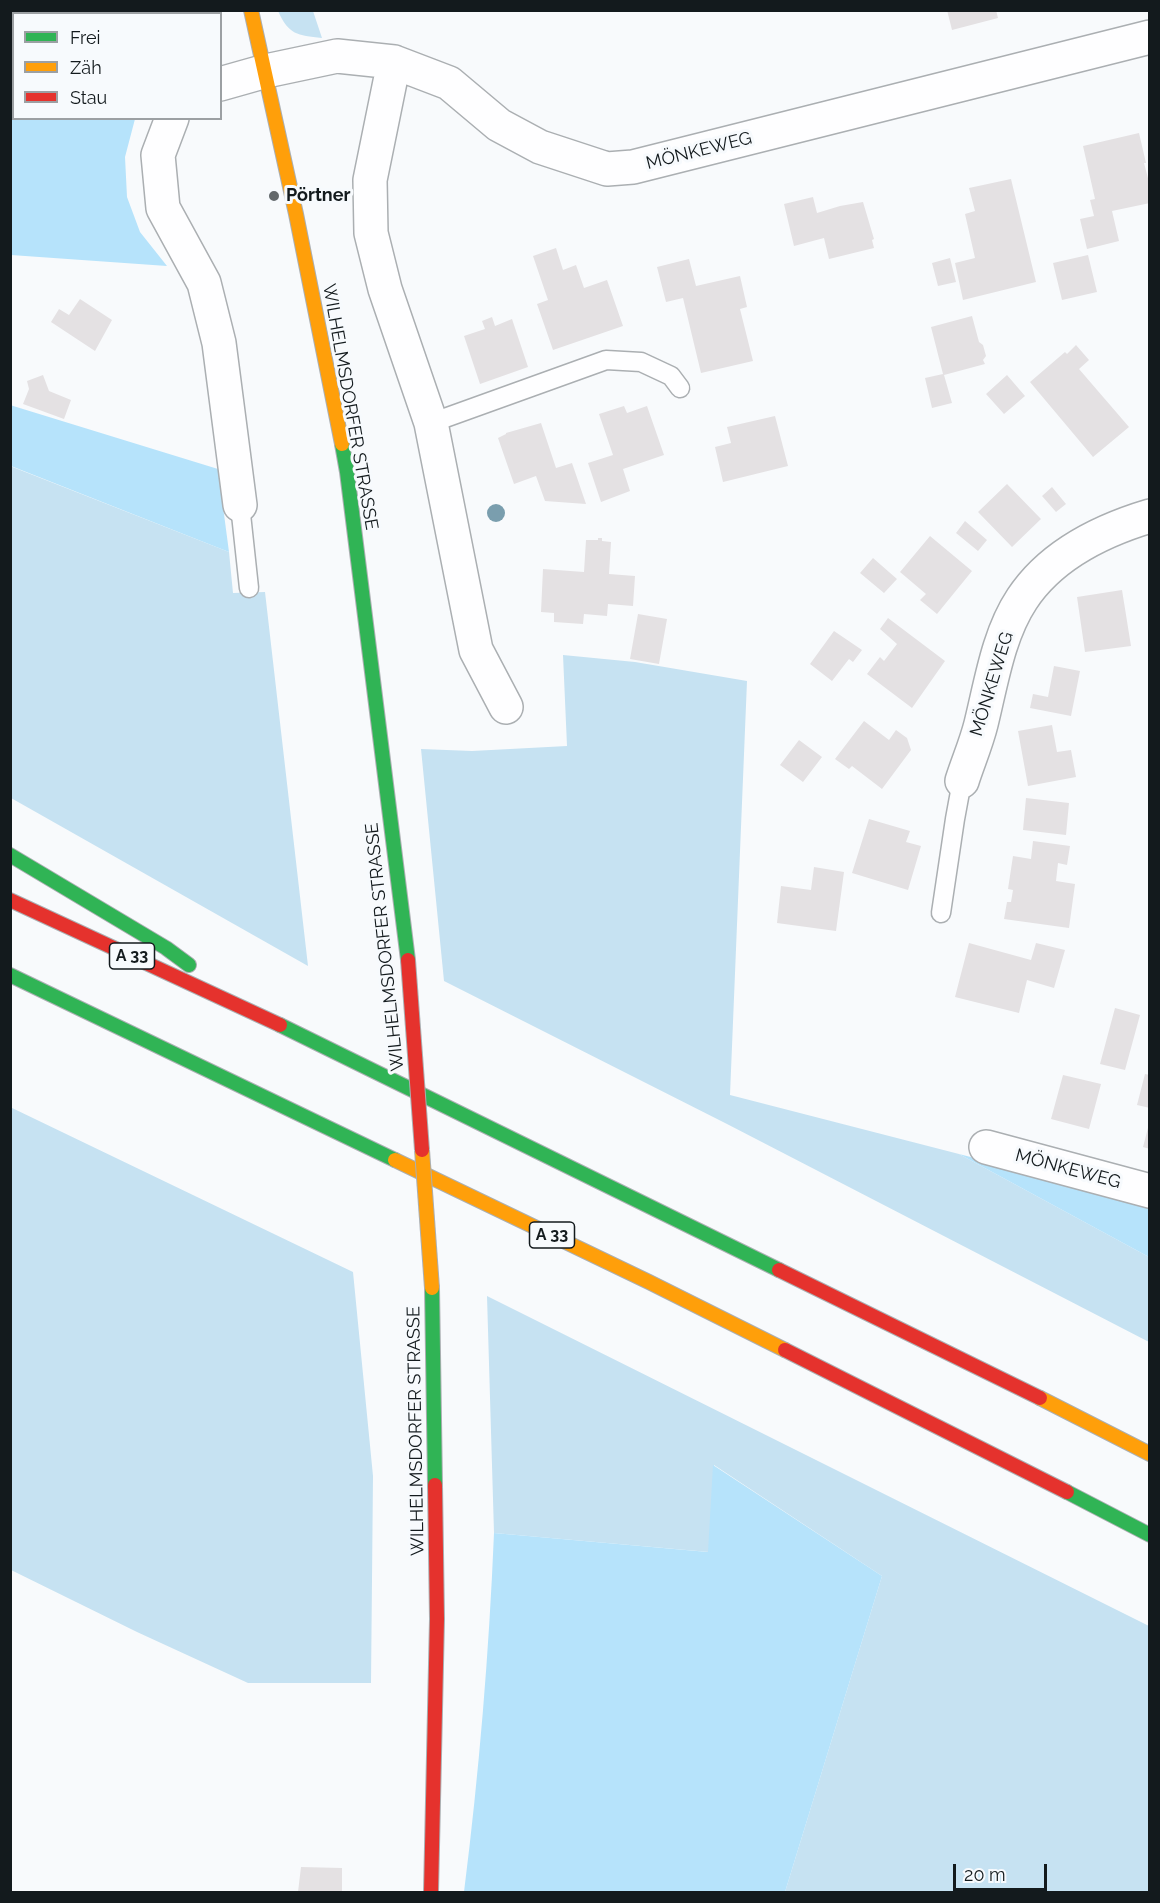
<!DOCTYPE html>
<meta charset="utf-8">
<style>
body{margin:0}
#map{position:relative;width:1160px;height:1903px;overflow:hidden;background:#f8fafc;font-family:Raleway,sans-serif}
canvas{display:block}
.frame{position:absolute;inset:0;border:12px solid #131a1d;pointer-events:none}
.legend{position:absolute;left:12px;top:12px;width:210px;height:108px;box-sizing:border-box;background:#f7fafd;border:2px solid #9ca0a3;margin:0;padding:8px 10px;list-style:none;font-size:18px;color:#131a1d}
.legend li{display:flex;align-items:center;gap:12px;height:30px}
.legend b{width:30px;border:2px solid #9ca0a3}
.scale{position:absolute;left:953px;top:1864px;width:94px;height:27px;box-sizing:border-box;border:3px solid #131a1d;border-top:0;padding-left:8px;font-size:18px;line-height:21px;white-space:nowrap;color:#131a1d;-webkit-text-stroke:4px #f7fafd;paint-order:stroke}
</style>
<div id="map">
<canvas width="1160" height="1903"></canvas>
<div class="frame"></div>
<ul class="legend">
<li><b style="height:8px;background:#30b455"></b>Frei</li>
<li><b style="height:8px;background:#ff9f0a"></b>Zäh</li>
<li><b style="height:8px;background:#e5322d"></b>Stau</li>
</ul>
<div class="scale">20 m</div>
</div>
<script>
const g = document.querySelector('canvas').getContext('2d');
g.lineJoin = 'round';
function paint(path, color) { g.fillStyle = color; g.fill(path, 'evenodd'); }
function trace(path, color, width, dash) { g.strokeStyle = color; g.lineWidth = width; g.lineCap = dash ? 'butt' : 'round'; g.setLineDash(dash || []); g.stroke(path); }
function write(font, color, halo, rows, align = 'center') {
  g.font = font + ' Raleway,sans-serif'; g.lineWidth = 6; g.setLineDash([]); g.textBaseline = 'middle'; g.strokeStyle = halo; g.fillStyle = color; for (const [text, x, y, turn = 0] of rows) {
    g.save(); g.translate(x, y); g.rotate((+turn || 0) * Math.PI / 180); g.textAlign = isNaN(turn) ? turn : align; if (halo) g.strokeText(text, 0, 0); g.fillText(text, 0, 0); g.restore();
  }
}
paint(new Path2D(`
 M278,11h35l9,27c-25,-3 -33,-3 -44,-27z
 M10,466l219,86 4,41 32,-1 43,374 -297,-168z
 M563,655l72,7 112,19 -17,414 229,59 190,103v85l-422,-218 -283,-143 -23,-232 51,2 95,-5z
 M10,1107l343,165 20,204 -2,207h-123l-111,-51 -126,-62z
 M487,1296l662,330v266h-364l97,-316 -168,-111 -5,87 -215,-19z`), '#c6e2f2');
paint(new Path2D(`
 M10,11h199l1,2 -196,1v104l121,1 -10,38 2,40 13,35 27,34 -156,-11z
 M10,405l208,64 11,83 -218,-86z
 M959,1154l190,49v54z
 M713,1465l169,111 -97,316h-321c15,-119 25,-239 30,-359l214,19z`), '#b6e3fb');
paint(new Path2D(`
 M947,10h49l2,8 -46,12z
 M1139,133l7,30h-2l6,23v17l-38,8 7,30 -32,8 -7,-30 14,-3 -4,-16 5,-1 -12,-53z
 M1011,179l25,103 -73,18 -8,-37 20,-5 -10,-44 10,-3 -6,-23z
 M813,197l4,16 23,-7 23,-4 11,37 -2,1 2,8 -45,11 -5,-21 -30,8 -10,-42z
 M556,248l7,22 13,-5 8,23 23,-8 16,46 -70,24 -16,-46 11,-4 -15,-44z
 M1088,255l9,37 -35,8 -9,-37z
 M950,258l6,24 -18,4 -6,-23z
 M689,259l7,27 44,-10 7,31 -7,2 13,52 -52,12 -18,-75 -17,4 -9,-35z
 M80,299l32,21 -17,31 -44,-29 8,-13 10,6z
 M972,316l7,26 4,3 3,11 -3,4 2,4 -41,11 8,28 -20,5 -7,-30 18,-4 -12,-47z
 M492,317l3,9 17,-7 16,48 -48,17 -16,-48 21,-7 -3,-8z
 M1076,345l13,15 -10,9 50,58 -36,30 -63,-75 35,-30 2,2z
 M43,375l6,16 22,9 -7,19 -41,-15 6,-15 -2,-8z
 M1007,375l18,21 -21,18 -18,-20z
 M624,406l3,7 20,-7 17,49 -41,14 7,22 -29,11 -13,-39 25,-8 -14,-41z
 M775,416l13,50 -65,16 -8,-35 16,-4 -4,-16z
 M541,423l15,45 16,-5 14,41 -41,-3 -9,-25 -22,8 -16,-46 8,-4v-1z
 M1007,484l34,35 -29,28 -34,-35z
 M1052,487l14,17 -10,8 -14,-16z
 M965,521l22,19 -9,11 -22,-18z
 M930,536l42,35 -35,43 -17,-14 6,-6 -26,-22z
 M598,538h4v3l9,1 -2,32 26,2 -2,30 -25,-2 -1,12 -23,-2 -1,10 -29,-2v-9l-13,-1 2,-43 41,3 2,-32h12z
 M873,558l24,21 -13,14 -24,-20z
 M1122,590l9,56 -46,6 -8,-55z
 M638,614l29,5 -8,45 -29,-5z
 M888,618l57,43 -33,47 -45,-34 13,-17 4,4 13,-17 -17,-15z
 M834,631l28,19 -9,12 -4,-3 -17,22 -22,-17z
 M1054,666l26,5 -9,45 -41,-8 3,-14 15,3z
 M864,721l25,19 7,-10 11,8 4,12 -29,39 -30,-23 -3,3 -14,-10z
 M1052,725l5,27 14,-2 5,27 -48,9 -10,-55z
 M799,740l23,17 -19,25 -23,-17z
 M1026,798l43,5 -3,32 -43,-5z
 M869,819l41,12 -4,11 15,4 -13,44 -56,-17z
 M1033,841l37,5 -3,19 -9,-2 -2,18 19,3 -6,44 -65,-9 3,-17h4l2,-12 -5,-1 5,-33 18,3z
 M814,867l30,5 -8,59 -59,-8 4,-37 30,4z
 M969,943l62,17 5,-17 29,7 -11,38 -27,-8 -8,33 -64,-16z
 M1115,1008l25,7 -15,55 -25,-6z
 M1145,1074l5,1v33l-13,-3z
 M1063,1075l38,9 -12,45 -38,-10z
 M1149,1124h1v25l-7,-2z
 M301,1867l41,1v24h-44z`), '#e4e1e3');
const lane = new Path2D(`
 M431,423l175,-63 35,2 30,14 9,12
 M240,505l9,83
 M941,913l14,-94 7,-38`);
const street = new Path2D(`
 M394,62l-24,118 1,53 14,56 46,134 45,227 30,57
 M220,84l46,-13 71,-15 57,6 55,21 50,42 41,22 67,22 26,-2 517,-130
 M172,118l-14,37 5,53 41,75 15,60 21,162
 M962,781c6,-19 14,-37 19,-57 10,-40 17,-89 41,-125 29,-44 78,-68 128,-83
 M986,1147l164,44`);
const fast = new Path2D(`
 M342,444l5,28 61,488
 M10,855l156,93 23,17
 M10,975l385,185
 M280,1025l499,245
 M432,1288l3,197
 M1067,1492l83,43`);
const slow = new Path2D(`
 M251,10l45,204 46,230
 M395,1160l254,122 136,68
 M1040,1398l110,56`);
const jam = new Path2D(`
 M10,900l270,125
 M779,1270l261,128
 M785,1350l282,142
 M431,1892l6,-273 -2,-134`);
trace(lane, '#abafb2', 21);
trace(street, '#abafb2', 36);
trace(fast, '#abafb2', 16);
trace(slow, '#abafb2', 16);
trace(jam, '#abafb2', 16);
trace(lane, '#fefeff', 18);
trace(street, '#fefeff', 33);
trace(fast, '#30b455', 14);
trace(slow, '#ff9f0a', 14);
trace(jam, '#e5322d', 14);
const slowBridge = new Path2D(`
 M422,1150l10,138`);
const jamBridge = new Path2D(`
 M408,960l14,190`);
trace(slowBridge, '#abafb2', 16, []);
trace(jamBridge, '#abafb2', 16, []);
trace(slowBridge, '#ff9f0a', 14);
trace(jamBridge, '#e5322d', 14);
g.fillStyle = '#7a9eae';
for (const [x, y] of [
 [496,513]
]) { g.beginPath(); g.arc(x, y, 9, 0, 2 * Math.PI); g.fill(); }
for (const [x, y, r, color] of [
 [274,196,6,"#63686b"]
]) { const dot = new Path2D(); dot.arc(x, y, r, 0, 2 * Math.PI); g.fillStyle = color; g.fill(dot); trace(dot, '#f7fafd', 2); }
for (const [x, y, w] of [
 [132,956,45],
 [552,1235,45]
]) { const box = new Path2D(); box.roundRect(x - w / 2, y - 13, w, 26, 4.5); g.fillStyle = '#f7fafd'; g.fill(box); trace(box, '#131a1d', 1.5); }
write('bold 16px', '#131a1d', null, [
 ["A 33",132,956],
 ["A 33",552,1235]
]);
write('18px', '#131a1d', '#f7fafd', [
 ["MÖNKEWEG",699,151,-14],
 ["WILHELMSDORFER STRASSE",350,407,80],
 ["MÖNKEWEG",992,684,-73],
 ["WILHELMSDORFER STRASSE",385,947,-96],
 ["MÖNKEWEG",1068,1169,15],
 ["WILHELMSDORFER STRASSE",416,1431,-91]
]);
write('bold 18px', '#131a1d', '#f7fafd', [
 ["Pörtner",286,196]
], 'left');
</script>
